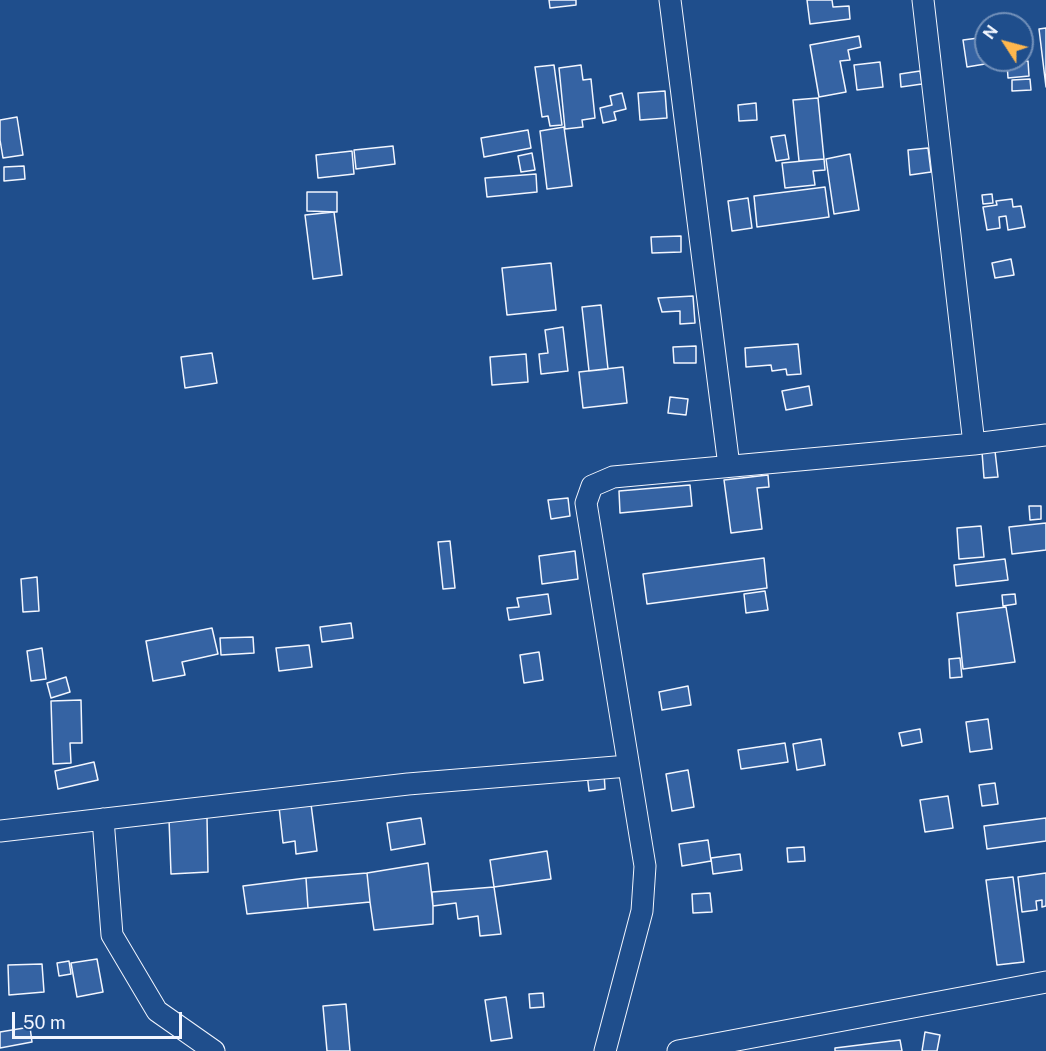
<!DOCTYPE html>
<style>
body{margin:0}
#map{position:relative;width:1046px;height:1051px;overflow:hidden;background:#1f4e8c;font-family:"Public Sans",sans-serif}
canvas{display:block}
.north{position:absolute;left:974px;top:12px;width:60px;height:60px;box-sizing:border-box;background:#1f4e8c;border:2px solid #7391ba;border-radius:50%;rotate:306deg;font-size:16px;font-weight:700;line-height:24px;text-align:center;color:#f2f6ff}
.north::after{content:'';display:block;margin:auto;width:21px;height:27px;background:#ffb74d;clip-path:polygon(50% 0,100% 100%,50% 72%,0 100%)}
.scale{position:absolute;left:12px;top:1012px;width:170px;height:27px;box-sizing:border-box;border:3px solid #f2f6ff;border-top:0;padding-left:8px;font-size:18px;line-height:21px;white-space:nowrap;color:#f2f6ff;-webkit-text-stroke:4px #1f4e8c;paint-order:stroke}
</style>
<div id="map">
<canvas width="1046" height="1051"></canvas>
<div class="north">N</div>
<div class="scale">50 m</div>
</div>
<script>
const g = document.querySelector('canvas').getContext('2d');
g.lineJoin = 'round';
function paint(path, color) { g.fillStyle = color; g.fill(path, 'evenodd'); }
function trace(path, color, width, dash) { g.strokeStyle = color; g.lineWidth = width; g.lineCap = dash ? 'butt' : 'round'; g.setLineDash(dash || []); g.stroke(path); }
const building = new Path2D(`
 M549,0h27v5l-26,3z
 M807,0h25l1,7 16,-1 1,13 -40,5z
 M1046,28v59l-7,-58z
 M859,36l2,11 -13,3 2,10 -10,1 6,31 -27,5 -9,-52z
 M986,37v23h5v3l-24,4 -4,-27z
 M1022,42h4l1,15 -5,1z
 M1028,61l1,15 -21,2 -1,-15z
 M880,62l3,25 -26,3 -3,-25z
 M554,65l8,60 -12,1 -2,-10 -6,1 -7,-50z
 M581,65l2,15 8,-1 4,39 -13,2 1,7 -18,2 -6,-61z
 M920,71l2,13 -21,3 -1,-13z
 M1030,79l1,11 -19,1v-11z
 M665,91l2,27 -27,2 -2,-27z
 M622,93l4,16 -12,3 2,8 -13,3 -3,-15 12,-3 -2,-9z
 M818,98l6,61 -25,2 -6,-61z
 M756,103l1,17 -18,1 -1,-16z
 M17,117l6,38 -20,3 -3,-18v-20z
 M564,127l8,59 -25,3 -7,-58z
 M528,130l3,18 -47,9 -3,-19z
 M785,135l4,24 -13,2 -5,-24z
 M393,146l2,18 -39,5 -2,-19z
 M928,148l3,24 -21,3 -2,-25z
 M352,151l2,23 -36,4 -2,-23z
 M532,153l3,17 -14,2 -3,-16z
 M850,154l9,56 -25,4 -8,-55z
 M824,159l1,11 -12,1 2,14 -30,3 -3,-25z
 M24,166l1,13 -21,2v-14z
 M536,174l1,18 -50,5 -2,-19z
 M825,187l4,30 -72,10 -3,-31z
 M307,192h30v20l-30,-1z
 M992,194l1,9 -10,1 -1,-9z
 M748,198l4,30 -20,3 -4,-30z
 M1012,199l1,8 8,-1 4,21 -17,3 -2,-14 -7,1 1,11 -13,2 -4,-23 14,-2 -1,-4z
 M334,212l8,63 -29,4 -8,-64z
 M681,236v16l-29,1 -1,-16z
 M1011,259l3,16 -19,3 -3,-15z
 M551,263l5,47 -49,5 -5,-47z
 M693,296l2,27 -15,1v-13l-18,1 -4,-14z
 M601,305l7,64 -19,2 -7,-64z
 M563,327l5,44 -27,3 -2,-20 9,-1 -3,-23z
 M798,344l3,30 -14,1 -1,-6 -14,2 -1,-6 -25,2 -1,-19z
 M696,346v17h-22l-1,-16z
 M212,353l5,30 -32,5 -4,-31z
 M526,354l2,28 -36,3 -2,-28z
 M623,367l4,36 -44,5 -4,-36z
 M809,386l3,19 -26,5 -4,-19z
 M670,397l18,2 -2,16 -18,-2z
 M995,451l3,26 -14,1 -2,-26z
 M768,475l1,12 -12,1 5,41 -31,4 -7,-53z
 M690,485l2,21 -72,7 -1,-22z
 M568,498l2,18 -19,3 -3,-19z
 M1029,506h12v13l-11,1z
 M1046,523v27l-34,4 -3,-27z
 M981,526l3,31 -25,2 -2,-31z
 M450,541l5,47 -12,1 -5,-47z
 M575,551l3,28 -36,5 -3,-28z
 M764,558l3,30 -120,16 -4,-30z
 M1005,559l3,21 -52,6 -2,-21z
 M37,577l2,34 -16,1 -2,-33z
 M765,591l3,19 -22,3 -2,-19z
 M548,594l3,20 -42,6 -2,-12 12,-1 -2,-9z
 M1015,594l1,10 -13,2 -1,-11z
 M1006,607l9,55 -52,7 -6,-56z
 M351,623l2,15 -31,4 -2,-15z
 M212,628l6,26 -36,8 3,13 -32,6 -7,-40z
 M253,637l1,16 -33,2 -1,-17z
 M309,645l3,22 -33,4 -3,-23z
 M42,648l4,31 -15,2 -4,-30z
 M539,652l4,28 -19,3 -4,-28z
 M960,658l2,19 -12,1 -1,-19z
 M66,677l4,15 -19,6 -4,-15z
 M688,686l3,19 -29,5 -3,-18z
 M81,700l1,43h-12l1,20 -18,1 -2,-63z
 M988,719l4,30 -22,3 -4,-30z
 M920,729l2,13 -20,4 -3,-13z
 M821,739l4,26 -28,5 -4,-26z
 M785,743l3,19 -47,7 -3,-19z
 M94,762l4,18 -40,9 -3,-18z
 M688,770l6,37 -22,4 -6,-37z
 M604,772l1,17 -16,2 -2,-18z
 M995,783l3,21 -16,2 -3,-21z
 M948,796l5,32 -28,4 -5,-32z
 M311,804l6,47 -21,3 -1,-13 -12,2 -4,-36z
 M207,817l1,55 -37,2 -2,-55z
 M421,818l4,26 -34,6 -4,-27z
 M1046,818v23l-59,8 -3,-23z
 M708,840l3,21 -29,5 -3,-22z
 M804,847l1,14 -17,1 -1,-14z
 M547,851l4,28 -57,8 -4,-27z
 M740,854l2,16 -29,4 -2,-16z
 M428,863l5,43v18l-59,6 -4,-28 -3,-29z
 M367,873l3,29 -62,6 -2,-30z
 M1046,873v33l-4,1v-7l-6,1 1,9 -15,2 -4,-35z
 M1013,877l11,85 -27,3 -11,-85z
 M306,878l2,30 -61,6 -4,-28z
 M494,887l7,47 -21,2 -2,-20 -20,3 -2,-16 -23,3 -1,-14z
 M710,893l2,19 -19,1 -1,-19z
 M97,959l6,33 -26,5 -6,-34z
 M69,961l2,13 -12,2 -2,-13z
 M42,964l2,28 -35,3 -1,-30z
 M543,993l1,14 -14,1 -1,-14z
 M506,997l6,41 -21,3 -6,-41z
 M346,1004l4,47h-23l-4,-45z
 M30,1027l2,15 -32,6v-16z
 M925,1032l15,3 -3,16h-15z
 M900,1040l2,11h-67v-3z`);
paint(building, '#3563a3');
trace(building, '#f2f6ff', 1.5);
const minor = new Path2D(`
 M670,0l59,466
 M923,0l51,444
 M103,819l9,116 45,76 57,40
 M0,831l408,-47 220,-18
 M605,1051l37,-140 3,-45 -59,-363 6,-17 21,-9 361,-33 72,-9
 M678,1051l368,-69`);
trace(minor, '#f2f6ff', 23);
trace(minor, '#1f4e8c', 21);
</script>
